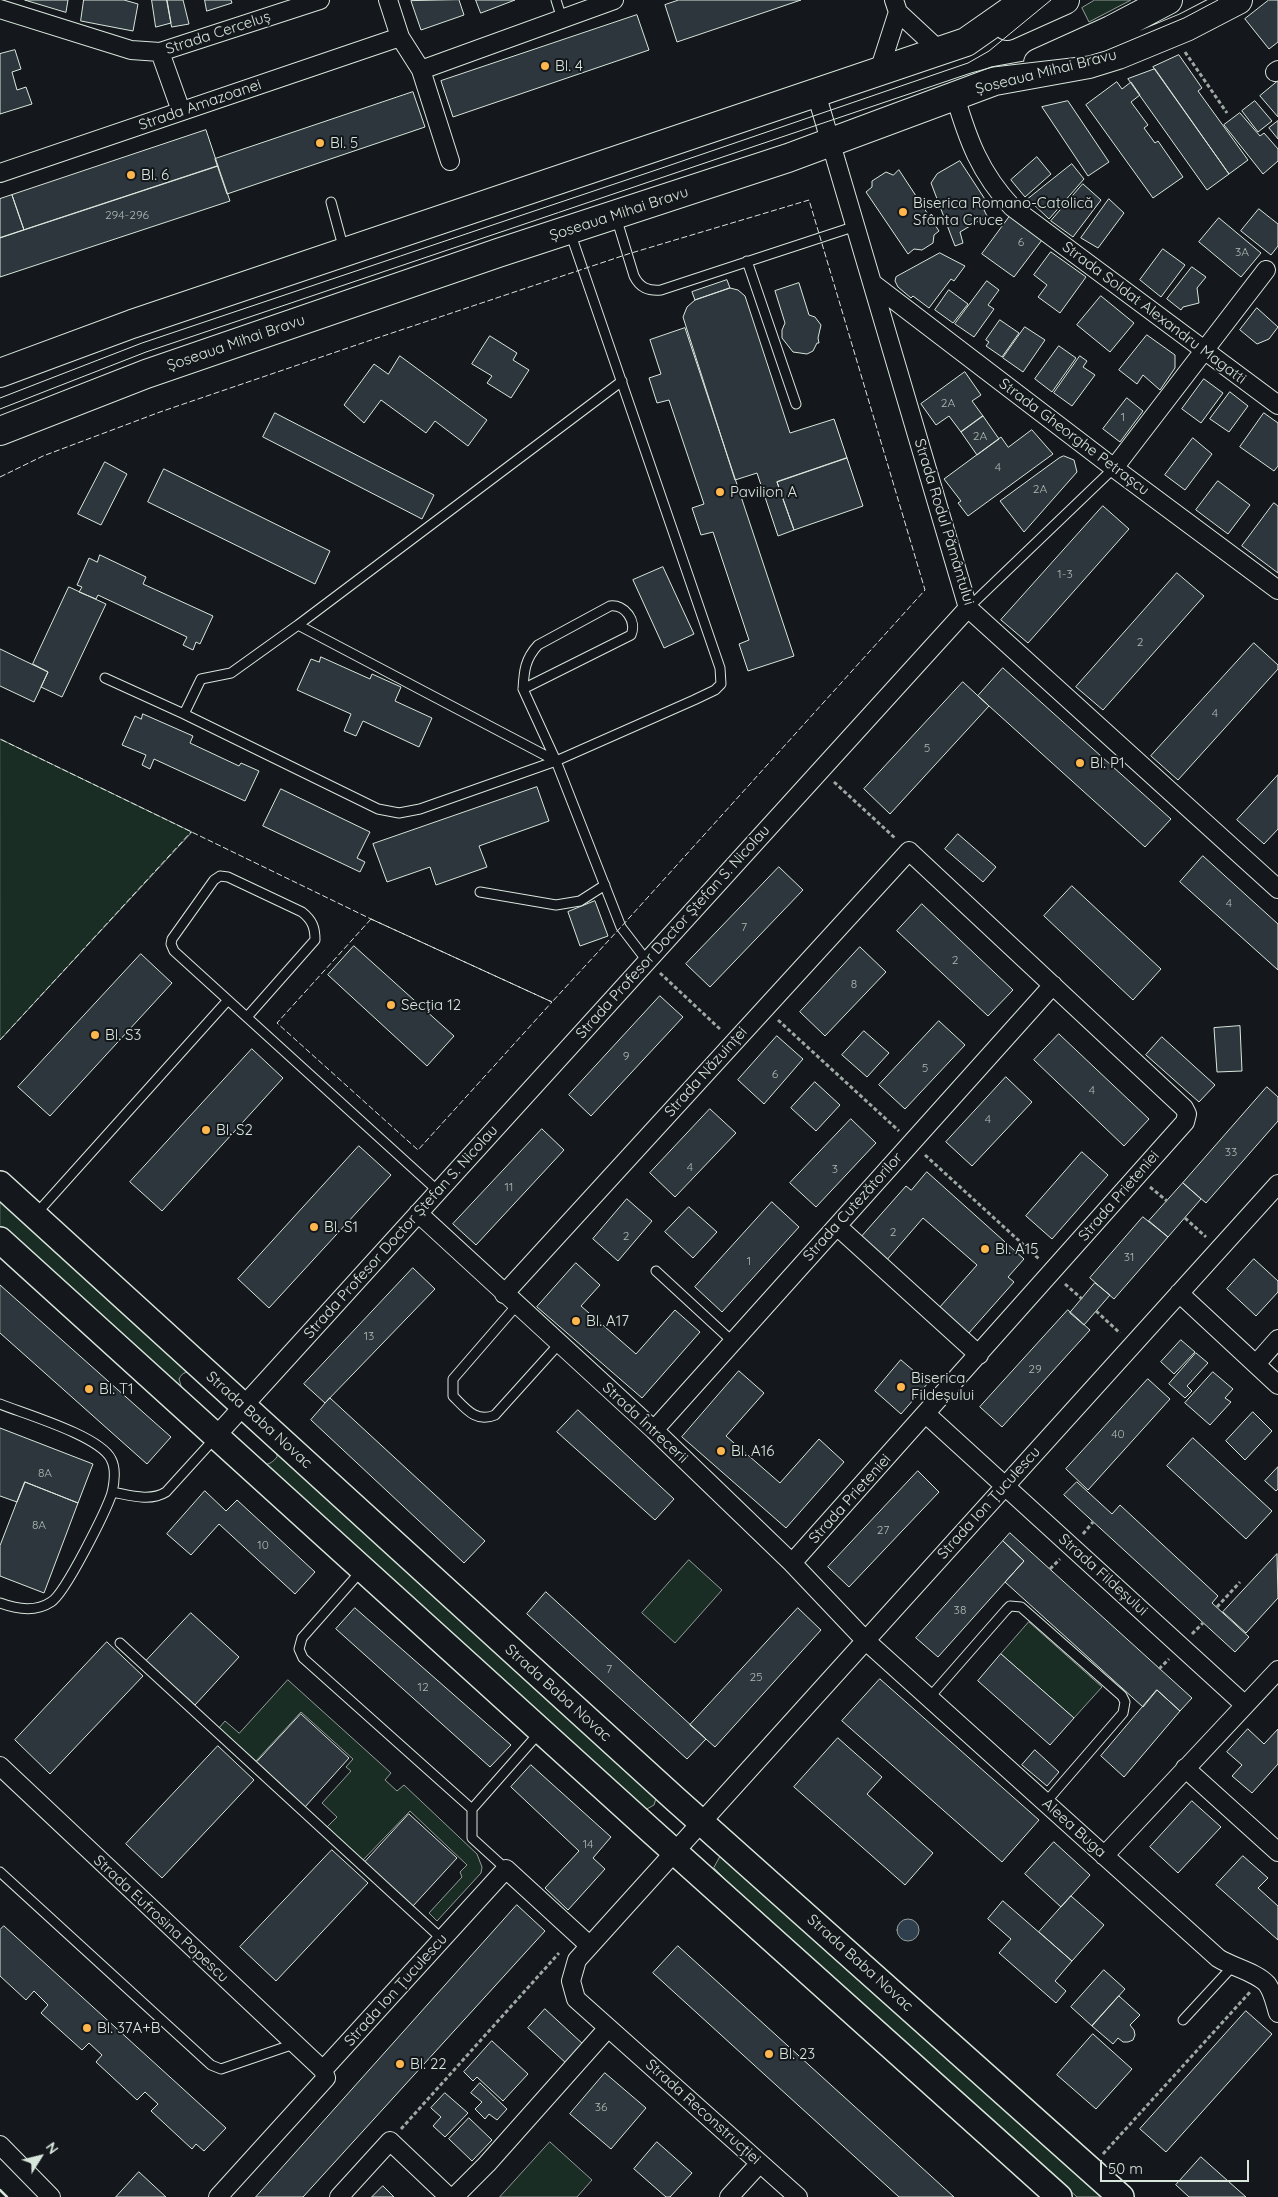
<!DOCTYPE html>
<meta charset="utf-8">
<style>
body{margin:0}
#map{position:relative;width:1278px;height:2197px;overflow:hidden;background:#14181c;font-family:Quicksand,sans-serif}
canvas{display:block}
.north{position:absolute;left:15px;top:2132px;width:50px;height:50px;-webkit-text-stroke:4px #14181c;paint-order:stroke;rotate:54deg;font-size:14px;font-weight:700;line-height:20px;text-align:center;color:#d8e6dc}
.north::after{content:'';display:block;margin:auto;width:18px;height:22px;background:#d8e6dc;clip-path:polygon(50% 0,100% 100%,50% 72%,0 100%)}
.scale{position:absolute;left:1100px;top:2160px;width:149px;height:22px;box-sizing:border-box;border:2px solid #d8e6dc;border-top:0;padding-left:6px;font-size:15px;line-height:18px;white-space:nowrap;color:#d8e6dc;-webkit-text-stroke:4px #14181c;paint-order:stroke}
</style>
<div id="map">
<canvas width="1278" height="2197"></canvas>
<div class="north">N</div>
<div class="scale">50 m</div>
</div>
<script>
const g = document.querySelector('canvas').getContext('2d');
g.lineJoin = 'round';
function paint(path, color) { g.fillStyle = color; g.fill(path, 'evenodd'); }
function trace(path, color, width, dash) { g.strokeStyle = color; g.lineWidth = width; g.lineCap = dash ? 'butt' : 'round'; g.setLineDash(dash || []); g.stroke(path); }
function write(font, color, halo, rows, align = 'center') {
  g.font = font + ' Quicksand,sans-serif'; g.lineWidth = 4; g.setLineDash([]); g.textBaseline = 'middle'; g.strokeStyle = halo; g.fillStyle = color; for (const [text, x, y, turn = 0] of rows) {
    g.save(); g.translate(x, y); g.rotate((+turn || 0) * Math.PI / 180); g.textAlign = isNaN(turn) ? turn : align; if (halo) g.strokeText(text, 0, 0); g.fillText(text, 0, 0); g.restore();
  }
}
const green = new Path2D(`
 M1095,0h36l-42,22 -7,-14z
 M0,739l192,93 -192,208z
 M0,1196l195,177c-8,-1 -12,-2 -16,6l3,10 -182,-163z
 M276,1450l381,345 -3,10 -9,5 -382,-345c7,-1 10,-3 14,-8z
 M689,1560l33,30 -47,53 -33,-30z
 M1029,1622l73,65 -28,31 -73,-64z
 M288,1680l103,93 -6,7 12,11 7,-6 73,69 5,13 -1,6 -44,48 -8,-8 33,-36 -2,-5 7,-7 -57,-54 -47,49 -36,-33 10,-10 -15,-14 29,-32 -5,-4 7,-8 -52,-47 -45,49 -37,-33 6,-7 14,12z
 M720,1857h7l378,340h-28l-347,-313 -16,-16z
 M550,2142l42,38 -15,17h-77z`);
paint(green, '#1a2d24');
trace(green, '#939e99', 1);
const water = new Path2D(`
 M897 1930a11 11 0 1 1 22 0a11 11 0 1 1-22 0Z`);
paint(water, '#2f3f4d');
trace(water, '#939e99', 1);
const building = new Path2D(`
 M25,0h43l-2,12z
 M84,0h40l14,4 -5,27 -52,-10z
 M152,0h15l4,23 -15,4z
 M167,0h16l6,24 -17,3z
 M205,0h26l1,3 -25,8z
 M459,0l5,15 -43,15 -10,-29z
 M476,0h39l-34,13z
 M679,0h122l-124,42 -12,-37z
 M1269,0h9v42l-9,7 -24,-30z
 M637,15l12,35 -196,67 -12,-36z
 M15,50l6,19 -9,3 5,18 9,-3 6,17 -32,10v-60z
 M1179,55l23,33 -4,3 50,69 -19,14 -76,-107z
 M1155,69l74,105 -22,16 -79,-111z
 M1278,81v36l-18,-21z
 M1117,82l5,7 9,-7 9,13 -9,7 17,23 -4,3 11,15 3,-2 25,36 -30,21 -67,-93z
 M413,92l12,35 -198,67 -12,-35z
 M1068,101l41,61 -21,14 -46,-69z
 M1255,101l17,20 -14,11 -16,-21z
 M1240,113l20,23 4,-3 14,16v12l-15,13 -39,-49z
 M1278,121v18l-9,-11z
 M206,130l12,36 -194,64 -12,-35z
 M1037,157l14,17 -26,23 -14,-17z
 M960,161l30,46 -6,3 3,6 -27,16 3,11 -8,3 -24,-63 6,-9z
 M1072,164l12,15 -35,40 -21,-20z
 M218,166l12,35 -230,76v-39z
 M899,170l40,61 -5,4 -1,8 -11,7 -8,-1 -6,5 -42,-62 6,-5v-6l14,-9 7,3z
 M1083,184l18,16 -28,37 -22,-16z
 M12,195l12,35 -24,8v-39z
 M1109,199l15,14 -26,35 -17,-10z
 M1259,209l19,15v22l-7,9 -30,-24z
 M1010,216l32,24 -28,37 -32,-23z
 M1219,218l42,35 -20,24 -42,-35z
 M1163,249l22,16 -24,32 -21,-17z
 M1051,252l35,25 -26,36 -22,-16 9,-12 -13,-10z
 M940,253l25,13 -11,15 -3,-2 -22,29 -16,-12 -2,2 -13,-11 -3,-6 1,-4z
 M1192,267l14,10 -9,11 2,15 -16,4 -2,3 -14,-11z
 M727,280l3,8 -35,12 -3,-8z
 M987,281l12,9 -11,15 6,4 -20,28 -19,-13z
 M799,283l10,32 6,2 6,8 -3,13 1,5h-2l-4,8 -6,3 -14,-2 -11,-14v-8l3,-7 -10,-32z
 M730,288l8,2 7,6 45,137 44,-14 13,39 -70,24 17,48 -16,6 -21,-63 -22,7 -52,-163 4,-10 8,-7z
 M949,290l19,14 -15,19 -18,-13z
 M1101,296l33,27 -24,29 -33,-27z
 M1257,308l21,19 -9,12 -12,5 -17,-14z
 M1000,320l19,13 -17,24 -16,-11 3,-4 -3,-2z
 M1025,327l20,13 -22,32 -20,-14z
 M685,328l109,328 -46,15 -9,-27 10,-4 -36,-108 -12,3 -9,-27 12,-4 -35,-104 -12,3 -8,-25 12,-4 -11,-34z
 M1147,335l28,20v13l-15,22 -17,-15 -6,9 -18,-14z
 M490,336l27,17 -4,7 16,10 -18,28 -24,-15 5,-7 -20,-12z
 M1059,346l17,12 -24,34 -17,-13z
 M400,356l87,64 -19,26 -33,-25 -9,12 -45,-33 -17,23 -20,-18 30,-41 14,10z
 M1080,356l7,5 -4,6 12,8 -23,31 -18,-13z
 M965,372l16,23 -9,6 11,15 -22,16 -12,-16 -13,9 -15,-21z
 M1204,379l19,14 -22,30 -19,-14z
 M1230,392l18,14 -19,26 -19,-13z
 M1127,398l16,13 -23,31 -17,-13z
 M275,413l159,82 -12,24 -159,-82z
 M1264,413l14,10v43l-4,5 -34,-24z
 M983,416l16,23 -22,16 -16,-23z
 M1032,430l21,24 -85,62 -10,-13 3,-2 -17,-22 57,-42 7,10z
 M1193,438l19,16 -27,36 -20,-15z
 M1064,456l10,4 3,12 -53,60 -24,-31 59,-43z
 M847,458l16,48 -69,24 -17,-48z
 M105,462l22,12 -26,51 -23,-11z
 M164,469l166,82 -15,33 -167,-82z
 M1218,481l32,24 -22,29 -32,-24z
 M1274,503l4,3v67l-36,-27z
 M1103,506l26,23 -101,114 -27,-23z
 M100,555l46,22 -3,7 70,32 -13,28 -4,-2 -3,8 -10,-5 4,-8 -89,-42 -2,4 -17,-7 3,-5 -5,-2 12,-27 8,4z
 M663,567l31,67 -30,14 -31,-68z
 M1177,573l27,23 -101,114 -27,-23z
 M69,587l37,17 -44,93 -21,-10 7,-15 -15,-8z
 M1254,643l24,22v4l-100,111 -27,-24z
 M0,649l48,23 -14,30 -34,-16z
 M321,657l49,22 2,-5 29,13 -6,14 37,17 -13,29 -56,-26 -7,15 -12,-5 7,-17 -54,-24 14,-31 8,3z
 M1003,668l168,151 -26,28 -167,-151z
 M963,682l26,24 -99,108 -26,-25z
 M143,714l50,22 -3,7 49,23 2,-3 18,8 -14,30 -91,-42 -4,10 -8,-4 4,-10 -24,-10 13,-29 6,3z
 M1278,775v54l-14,15 -27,-24z
 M537,787l12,34 -70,25 8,21 -51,18 -6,-18 -43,15 -14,-38z
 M281,789l89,43 -13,26 8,4 -5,10 -97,-46z
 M958,834l38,33 -13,15 -38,-33z
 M1203,856l75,68v46l-98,-88z
 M779,867l24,23 -93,97 -24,-23z
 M1072,886l89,83 -28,31 -89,-84z
 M595,901l13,35 -28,10 -12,-34z
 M922,904l91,86 -25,26 -91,-85z
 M354,946l100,90 -27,30 -99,-91z
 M860,947l26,25 -61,64 -25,-24z
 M141,954l31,29 -122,133 -32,-29z
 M660,996l23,21 -92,99 -22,-21z
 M939,1021l26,24 -60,64 -26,-24z
 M1240,1026l2,45 -25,1 -3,-44z
 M864,1031l25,22 -22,24 -25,-22z
 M1059,1034l90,85 -25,27 -90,-86z
 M777,1036l26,23 -39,45 -26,-24z
 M1162,1037l53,48 -16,17 -53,-47z
 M252,1049l31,29 -121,133 -32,-29z
 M1006,1077l26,25 -60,64 -26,-24z
 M815,1082l25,23 -24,26 -25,-23z
 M1267,1087l11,10v24l-72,82 -23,-20z
 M710,1109l26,24 -61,64 -25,-24z
 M851,1119l25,24 -60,64 -26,-24z
 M542,1129l22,21 -88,95 -23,-21z
 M359,1146l32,29 -122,133 -31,-29z
 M1082,1152l26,23 -56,64 -26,-23z
 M927,1172l97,87 -16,18 6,5 -46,52 -29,-26 38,-43 -54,-47 -38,44 -26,-23 47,-53 5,4z
 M1183,1183l18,16 -33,38 -19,-16z
 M627,1199l25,22 -34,40 -25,-22z
 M772,1202l27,25 -77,85 -27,-25z
 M689,1207l28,25 -24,26 -28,-26z
 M1143,1217l25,20 -54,62 -24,-21z
 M1254,1259l24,22v11l-22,24 -29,-27z
 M576,1263l24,22 -19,21 55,48 39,-44 25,22 -58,66 -105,-91z
 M413,1268l22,21 -110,114 -21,-19z
 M1095,1283l15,12 -26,30 -14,-12z
 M0,1285l171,152 -24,27 -147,-131z
 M1068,1310l22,20 -88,97 -22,-20z
 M1181,1340l14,12 -21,22 -13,-12z
 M1196,1353l12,10 -21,23 5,5 -7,7 -16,-14z
 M901,1360l27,23 -27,31 -26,-23z
 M739,1371l25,22 -38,43 54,47 39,-44 25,23 -58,66 -104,-91z
 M1213,1372l20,17 -8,9 6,4 -21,23 -25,-22z
 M1148,1379l22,20 -82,91 -22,-21z
 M330,1398l155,143 -21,22 -153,-143z
 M578,1410l96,89 -19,21 -98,-88z
 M1253,1412l19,19 -27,29 -19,-19z
 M0,1428l93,36 -15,39 -53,-21 -8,20 -17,-6z
 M1193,1438l79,73 -26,28 -79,-73z
 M1278,1467v22l-2,2 -11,-10z
 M918,1471l21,21 -90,95 -21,-20z
 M25,1482l53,21 -34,90 -44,-17v-30z
 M1077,1482l35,32 8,-9 98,91 -6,7 37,34 -14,15 -171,-157z
 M205,1491l21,20 11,-11 78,72 -20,22 -76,-70 -28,31 -24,-21z
 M1010,1533l182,165 -12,13 -23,-21 -14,17 -138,-125 19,-21 -21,-20z
 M1003,1541l21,20 -86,96 -22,-19z
 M1277,1554l1,44 -32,35 -23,-21z
 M546,1592l160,147 -19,20 -160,-145z
 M355,1608l156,137 -21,22 -154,-138z
 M798,1608l23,22 -106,117 -25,-22z
 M191,1613l48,44 -44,48 -49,-44z
 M107,1642l36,34 -93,98 -35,-34z
 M1001,1654l73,64 -24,27 -72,-64z
 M880,1679l159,141 -37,42 -160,-141z
 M1157,1690l23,21 -56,66 -23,-21z
 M301,1714l48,44 -44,49 -48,-45z
 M1248,1729l16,15 14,-15v35l-26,29 -20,-17 10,-11 -15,-13z
 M838,1738l44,39 -15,17 66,59 -28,32 -111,-98z
 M218,1746l36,34 -92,98 -36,-34z
 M1035,1750l24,22 -12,14 -25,-21z
 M531,1765l80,72 -18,21 12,11 -37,41 -23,-22 34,-37 -68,-64z
 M1192,1801l29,26 -43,46 -28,-26z
 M409,1814l48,44 -44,48 -48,-44z
 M1054,1842l36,33 -29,32 -36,-33z
 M332,1850l36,33 -92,98 -36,-34z
 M1243,1856l25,22 -10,10 20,18v34l-62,-55z
 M1071,1896l33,29 -32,36 -33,-29z
 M1003,1901l69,60 -17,20 11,10 -10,12 -57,-50 12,-14 -23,-20z
 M517,1905l28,26 -242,266h-47z
 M4,1926l222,202 -22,23 -8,-7 -4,5 -41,-38 7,-7 -13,-12 -8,8 -41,-38 6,-7 -13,-12 -7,7 -41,-37 7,-8 -14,-14 -8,9 -26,-24v-46z
 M678,1946l208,189 68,62h-55l-246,-224z
 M1104,1970l21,19 -33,37 -21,-19z
 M1119,1996l21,19 -10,10 4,5 1,5 -2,5 -5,2h-5l-5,-4 -5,6 -21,-18z
 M545,2009l39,36 -17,19 -39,-36z
 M1246,2011l26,23 -106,118 -26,-23z
 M1093,2034l39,35 -36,40 -39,-34z
 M492,2041l36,33 -25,27 -26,-24 -4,4 -9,-9z
 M605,2073l41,35 -35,41 -41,-35z
 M480,2083l27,26 -10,11 -8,-6 -4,5 -10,-10 7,-7 -11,-9z
 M445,2093l23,20 -23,24 -12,-11 8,-9 -10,-9z
 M469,2118l23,22 -20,21 -23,-22z
 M657,2142l35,31 -22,24h-4l-32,-28z
 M1201,2157l45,40h-57l-13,-12z
 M139,2172l27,25h-50z
 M383,2186l11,11h-22z`);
paint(building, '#2c363c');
trace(building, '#d8e6dc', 1);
const service = new Path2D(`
 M556,0l6,19
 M331,202l13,48
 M616,217l18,59c6,12 14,15 27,14l195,-64
 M747,261l49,143
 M968,608l146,-140
 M298,625l258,136
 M105,678l79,36 17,-35 30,-6 67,-48 324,-244
 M523,689c1,-18 2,-30 15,-44l72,-39c15,-2 27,15 21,29l-108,54 33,72 65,166 26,34
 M184,714l194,95 21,4 21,-4 136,-48 138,-61 21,-10 6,-6 -1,-16 -150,-436
 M480,892l76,13 24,-4 25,-16
 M247,1017l68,-77c0,-13 -3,-20 -13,-28l-74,-35 -8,-1 -6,4 -42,59 -1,5 3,7 264,240
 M36,1214l192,-214
 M656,1271l77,71
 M517,1305l-64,74v17c13,13 23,27 42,19l64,-71
 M0,1404c25,10 100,32 111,55 5,9 3,25 1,34 -6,18 -47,101 -61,109 -15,10 -35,7 -51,1
 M112,1492c17,3 38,10 54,0l50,-55
 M362,1570l-60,68 -3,11 4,9 169,151
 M120,1643l322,296
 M929,1698l77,-88 4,-4 11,1 101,89 3,6 -2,11 -77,89
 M506,1869l-34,-31v-29l67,-76
 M0,1872l211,193 10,4 73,-25
 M1183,2020l49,-53`);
const minor = new Path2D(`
 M388,0l12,37 21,33 29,91
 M894,0l4,12 42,39
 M0,9l131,41 29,2 160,-52
 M160,52l21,59
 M421,70l193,-70
 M879,71l19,-59
 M1275,72l3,-2
 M816,93l152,515 310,281
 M955,96c13,44 25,77 57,111l266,198
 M0,173l400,-136
 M872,283l242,185 164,122
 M1114,468l152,-198
 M418,1213l236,217 138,133 73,77 353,318c14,9 38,14 49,26 6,8 8,19 11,29
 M837,1226l142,129
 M1179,1293l99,92
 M504,1294l405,-443 275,257 3,6 -2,8 -393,441
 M1256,1364l22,-25
 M926,1414l319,291
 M654,1430l399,-445
 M217,1435l751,-827
 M0,1766l323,304
 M1185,1768l93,84
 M1104,1856l174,-186
 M323,2070l183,-201 83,76
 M0,2145l51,52
 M218,2197l108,-119 -3,-8
 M339,2197l51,-56 59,56
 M454,2197l33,-33 121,-136
 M729,2197l31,-34
 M798,2197l-222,-198 -5,-18 6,-21 701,-776`);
const secondary = new Path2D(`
 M0,1184l674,614 447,399
 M0,1240l648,588 411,369`);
const primary = new Path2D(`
 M1007,26l58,-26
 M1038,63l73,-33 57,-30
 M0,373l132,-49 834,-282 60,-42
 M0,431l146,-57 352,-121 290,-95 207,-77 94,-17 29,-9 68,-28 52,-27`);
trace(service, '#d8e6dc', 11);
trace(minor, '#d8e6dc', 20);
trace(secondary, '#d8e6dc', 28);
trace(primary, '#d8e6dc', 30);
trace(new Path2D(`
 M1185,52l42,61
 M834,782l62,57
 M660,973l61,57
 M778,1020l121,111
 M925,1155l114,104
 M1150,1187l17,14
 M1185,1218l21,19
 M1065,1284l17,15
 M1096,1311l24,22
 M1083,1534l10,-12
 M1050,1569l10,-10
 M1217,1607l23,-25
 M1192,1634l11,-11
 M1159,1669l10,-10
 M401,2129l158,-176
 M1103,2154l147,-162`), '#9da8a2', 3, [4, 2.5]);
trace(service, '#14181c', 9);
trace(minor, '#14181c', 18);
trace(secondary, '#14181c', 25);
trace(primary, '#14181c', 28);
trace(new Path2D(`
 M0,398l142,-55 517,-174 309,-106 21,-12 62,-51
 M0,409l146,-57 825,-279 22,-6 95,-11 17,-5 79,-33 34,-18`), '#d8e6dc', 1);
trace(new Path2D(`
 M0,477l43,-21 117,-44 217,-74 251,-84 181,-54 116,390 -304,337 -69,75 -181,-83 -371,-180
 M371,919l181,83 -134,148 -141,-127z
 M0,1040l191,-208`), '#d8e6dc', 1, [6, 2.5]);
trace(new Path2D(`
 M0,2190l7,7`), '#d8e6dc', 2.5);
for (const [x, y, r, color] of [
 [545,66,5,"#ffb74d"],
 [320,143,5,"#ffb74d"],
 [131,175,5,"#ffb74d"],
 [903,212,5,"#ffb74d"],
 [720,492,5,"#ffb74d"],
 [1080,763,5,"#ffb74d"],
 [391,1005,5,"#ffb74d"],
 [95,1035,5,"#ffb74d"],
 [206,1130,5,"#ffb74d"],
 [314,1227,5,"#ffb74d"],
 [985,1249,5,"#ffb74d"],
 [576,1321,5,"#ffb74d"],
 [901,1387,5,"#ffb74d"],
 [89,1389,5,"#ffb74d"],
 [721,1451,5,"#ffb74d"],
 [87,2028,5,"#ffb74d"],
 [769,2054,5,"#ffb74d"],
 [400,2064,5,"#ffb74d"]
]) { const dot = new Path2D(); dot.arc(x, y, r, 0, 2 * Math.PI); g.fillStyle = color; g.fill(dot); trace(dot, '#14181c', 2); }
write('12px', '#adbab4', null, [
 ["294-296",127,215],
 ["6",1021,242],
 ["3A",1242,252],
 ["2A",948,403],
 ["1",1123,417],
 ["2A",980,436],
 ["4",998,467],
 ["2A",1040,489],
 ["1-3",1065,574],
 ["2",1140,642],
 ["4",1215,713],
 ["5",927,748],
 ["4",1229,903],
 ["7",744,927],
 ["2",955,960],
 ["8",854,984],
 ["9",626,1056],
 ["5",925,1068],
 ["6",775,1074],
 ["4",1092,1090],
 ["4",988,1119],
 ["33",1231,1152],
 ["4",690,1167],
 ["3",835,1169],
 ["11",509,1187],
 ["2",893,1232],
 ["2",626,1236],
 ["31",1129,1257],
 ["1",749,1261],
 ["13",369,1336],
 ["29",1035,1369],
 ["40",1118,1434],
 ["8A",45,1473],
 ["8A",39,1525],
 ["27",883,1530],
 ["10",263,1545],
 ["38",960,1610],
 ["7",609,1669],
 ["25",756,1677],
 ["12",423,1687],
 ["14",588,1844],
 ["36",601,2107]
]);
write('15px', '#d8e6dc', '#14181c', [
 ["Strada Cerceluș",218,33,-18],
 ["Șoseaua Mihai Bravu",1046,72,-14],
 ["Strada Amazoanei",200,105,-19],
 ["Șoseaua Mihai Bravu",619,214,-18],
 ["Strada Soldat Alexandru Magatti",1154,313,37],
 ["Șoseaua Mihai Bravu",236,343,-19],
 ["Strada Gheorghe Petrașcu",1074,437,37],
 ["Strada Rodul Pământului",944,522,73],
 ["Strada Profesor Doctor Ștefan S. Nicolau",673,932,-48],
 ["Strada Năzuinței",706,1072,-48],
 ["Strada Prieteniei",1119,1196,-49],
 ["Strada Cutezătorilor",853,1207,-48],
 ["Strada Profesor Doctor Ștefan S. Nicolau",401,1232,-48],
 ["Strada Baba Novac",259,1420,42],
 ["Strada Întrecerii",645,1423,43],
 ["Strada Prieteniei",850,1499,-48],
 ["Strada Ion Țuculescu",989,1503,-48],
 ["Strada Fildeșului",1103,1575,42],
 ["Strada Baba Novac",558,1693,42],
 ["Aleea Buga",1074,1828,42],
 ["Strada Eufrosina Popescu",161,1919,43],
 ["Strada Baba Novac",860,1963,42],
 ["Strada Ion Țuculescu",396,1990,-48],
 ["Strada Reconstrucției",703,2112,42]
]);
write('15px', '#d8e6dc', '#14181c', [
 ["Bl. 4",555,66],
 ["Bl. 5",330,143],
 ["Bl. 6",141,175],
 ["Biserica Romano-Catolică",913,203],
 ["Sfânta Cruce",913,220],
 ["Pavilion A",730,492],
 ["Bl. P1",1090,763],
 ["Secția 12",401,1005],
 ["Bl. S3",105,1035],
 ["Bl. S2",216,1130],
 ["Bl. S1",324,1227],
 ["Bl. A15",995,1249],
 ["Bl. A17",586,1321],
 ["Biserica",911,1378],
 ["Fildeșului",911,1395],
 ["Bl. T1",99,1389],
 ["Bl. A16",731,1451],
 ["Bl. 37A+B",97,2028],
 ["Bl. 23",779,2054],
 ["Bl. 22",410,2064]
], 'left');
</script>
